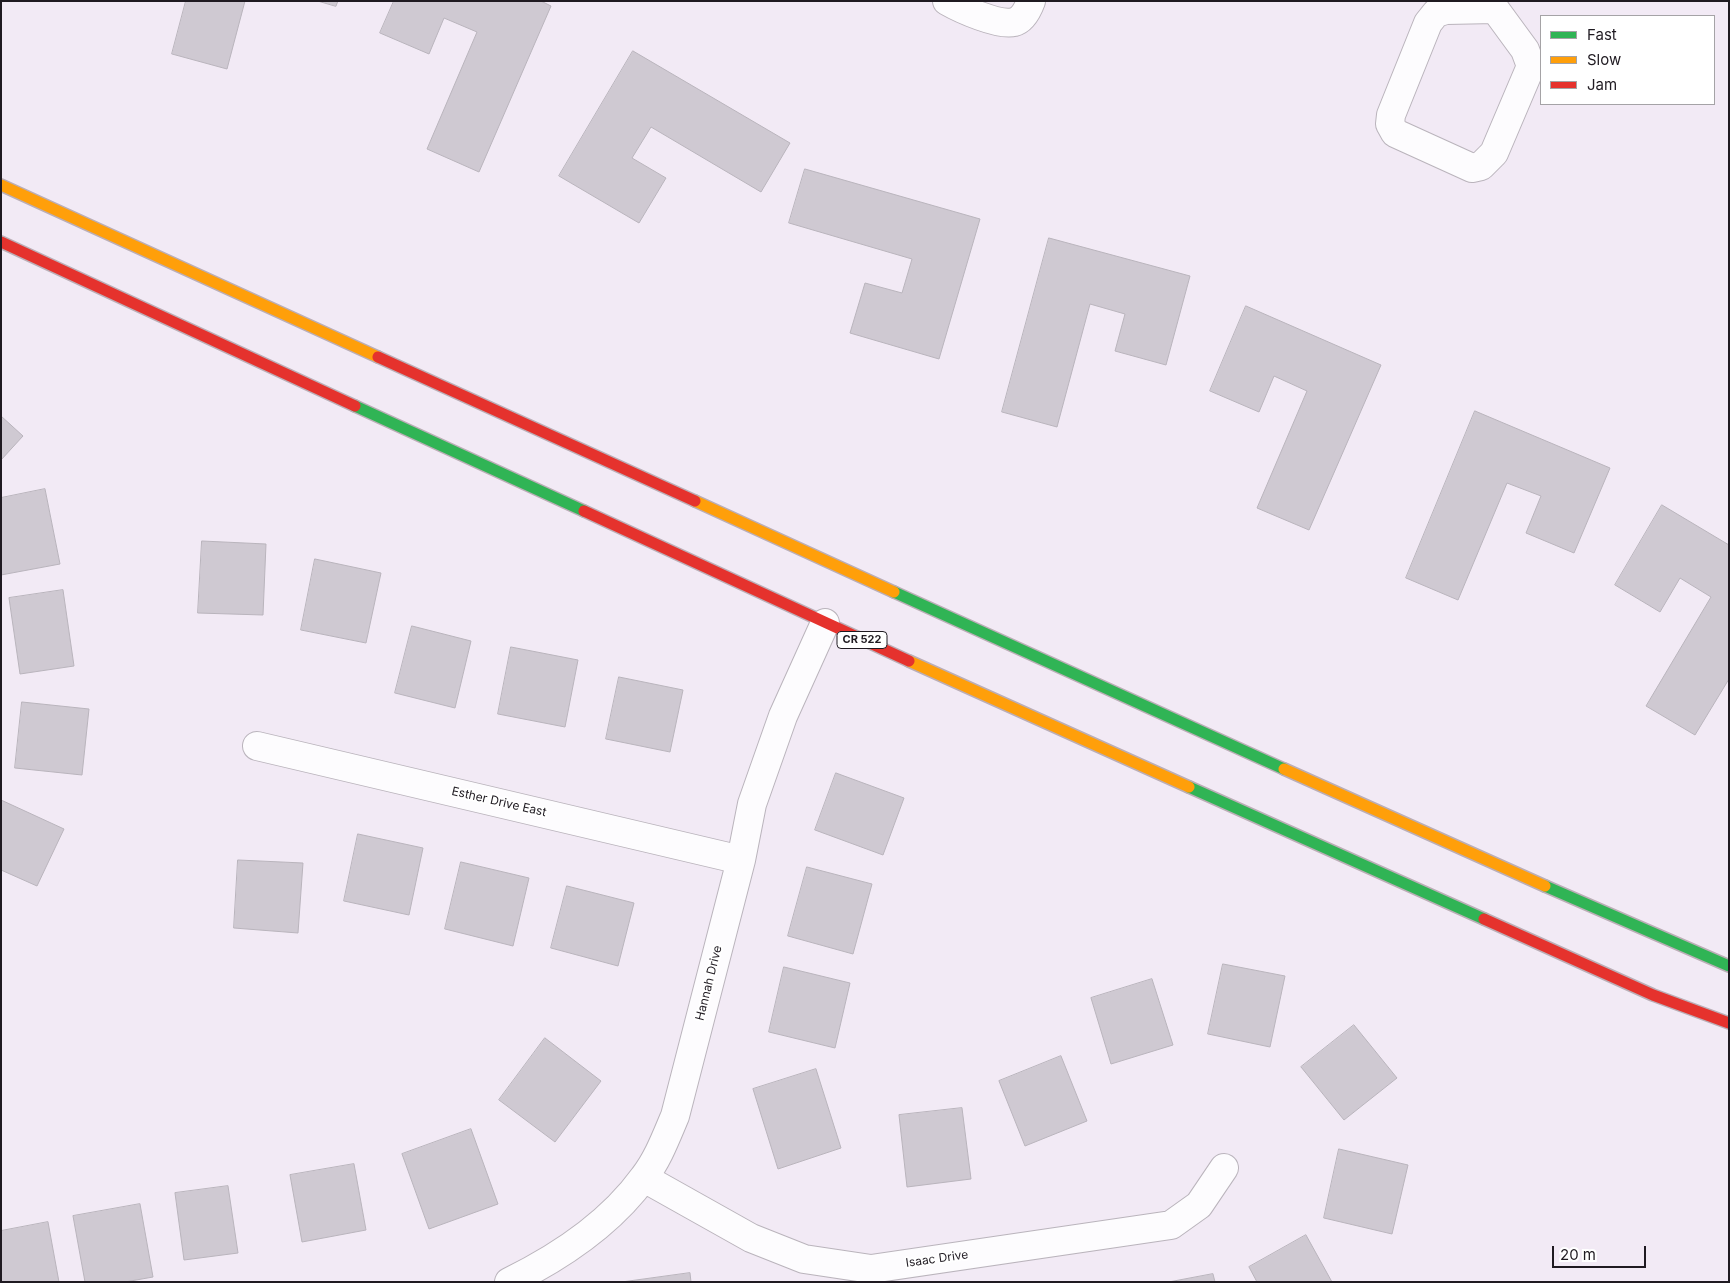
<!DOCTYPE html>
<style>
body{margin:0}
#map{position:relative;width:1730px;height:1283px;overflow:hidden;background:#f2eaf5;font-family:Inter,sans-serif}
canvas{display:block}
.frame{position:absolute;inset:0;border:2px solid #1f1a21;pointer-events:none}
.legend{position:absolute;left:1540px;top:15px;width:175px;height:90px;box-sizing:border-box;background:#fff;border:1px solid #a5a3a6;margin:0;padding:6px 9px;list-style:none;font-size:15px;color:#1f1a21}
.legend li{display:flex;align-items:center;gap:10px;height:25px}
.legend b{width:25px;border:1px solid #a5a3a6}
.scale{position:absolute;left:1552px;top:1246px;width:94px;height:22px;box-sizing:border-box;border:2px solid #1f1a21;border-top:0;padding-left:6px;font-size:15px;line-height:18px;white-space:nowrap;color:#1f1a21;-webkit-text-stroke:4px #fff;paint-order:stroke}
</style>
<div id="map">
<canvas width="1730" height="1283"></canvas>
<div class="frame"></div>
<ul class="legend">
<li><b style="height:6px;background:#30b455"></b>Fast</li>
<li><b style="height:6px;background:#ff9f0a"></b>Slow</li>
<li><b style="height:6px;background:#e5322d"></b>Jam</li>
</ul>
<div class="scale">20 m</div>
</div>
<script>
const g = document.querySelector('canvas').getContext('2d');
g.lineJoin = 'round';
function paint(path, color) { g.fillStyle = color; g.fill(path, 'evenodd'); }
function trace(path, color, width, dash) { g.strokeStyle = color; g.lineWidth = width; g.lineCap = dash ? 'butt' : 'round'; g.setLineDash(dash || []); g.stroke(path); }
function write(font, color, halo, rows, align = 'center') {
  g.font = font + ' Inter,sans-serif'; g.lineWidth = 4; g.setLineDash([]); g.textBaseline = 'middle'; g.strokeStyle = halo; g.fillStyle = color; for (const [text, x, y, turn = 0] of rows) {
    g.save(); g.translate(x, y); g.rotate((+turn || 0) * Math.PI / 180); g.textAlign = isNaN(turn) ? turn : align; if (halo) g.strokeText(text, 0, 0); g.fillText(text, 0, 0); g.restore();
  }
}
const building = new Path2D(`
 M186,1h59l-18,68 -55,-15z
 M318,1h20l-2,5z
 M394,1h147l10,5 -72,166 -52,-23 50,-117 -33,-14 -15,36 -49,-21z
 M633,51l157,92 -29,49 -110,-65 -19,31 34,20 -27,45 -80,-47z
 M805,169l175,50 -41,140 -89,-26 15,-50 37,10 10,-34 -123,-36z
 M1049,238l141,38 -24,89 -51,-14 10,-37 -35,-10 -33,123 -55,-15z
 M1246,306l135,59 -72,165 -52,-22 50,-117 -33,-15 -15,36 -49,-21z
 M1475,411l135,57 -36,85 -48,-20 15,-37 -34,-13 -49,117 -52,-22z
 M1,416l22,20 -22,24z
 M45,489l15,75 -59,11v-77z
 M1662,505l67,40v134l-34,56 -49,-29 65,-109 -31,-19 -20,34 -45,-27z
 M202,541l64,3 -3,71 -65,-2z
 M315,559l66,14 -15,70 -65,-13z
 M63,590l11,76 -54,8 -11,-76z
 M412,626l59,15 -16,67 -60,-15z
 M511,647l67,13 -13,67 -67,-13z
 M619,677l64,13 -13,62 -64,-13z
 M22,702l67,7 -7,66 -67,-7z
 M836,773l68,25 -21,57 -68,-25z
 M1,800l63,29 -27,57 -36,-16z
 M358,834l65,14 -14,67 -65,-14z
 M238,860l65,3 -5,70 -64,-5z
 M461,862l68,16 -16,68 -68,-17z
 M807,867l65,17 -19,70 -65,-18z
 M567,886l67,17 -16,63 -67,-18z
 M1223,964l62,12 -15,71 -62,-13z
 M784,967l66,16 -15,65 -66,-16z
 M1152,979l21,66 -62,19 -20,-66z
 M1354,1025l43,53 -53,42 -43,-53z
 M545,1038l56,43 -46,61 -56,-42z
 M1061,1056l26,65 -62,25 -26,-65z
 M816,1069l25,79 -63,21 -25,-80z
 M962,1108l9,71 -64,8 -8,-72z
 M471,1129l27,75 -69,25 -27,-75z
 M1339,1149l69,16 -16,69 -68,-16z
 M354,1164l12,66 -64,12 -12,-67z
 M228,1186l10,67 -54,7 -9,-67z
 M140,1204l13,73 -28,5h-40l-12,-66z
 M48,1222l11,60h-58v-51z
 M1306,1235l26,47h-75l-8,-15z
 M690,1273l1,9h-69z
 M1213,1274l2,8h-46z`);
paint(building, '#cfc9d2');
trace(building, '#b9b4bc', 1);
const street = new Path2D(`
 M947,1c14,8 52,25 67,21 9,-2 14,-13 17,-21
 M1495,9l30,41 6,16 -37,87 -13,13 -9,2 -77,-35 -5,-9 1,-9 37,-92 8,-10 10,-3z
 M257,746l484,114
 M644,1178l107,60 53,21 67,10 300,-44 28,-20 25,-37
 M509,1282c51,-25 101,-58 135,-105 14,-18 22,-40 31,-61l66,-256 11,-56 31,-88 42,-93`);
const fast = new Path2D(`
 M355,406l229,105
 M894,592l390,177
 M1189,787l295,132
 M1545,886l184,80`);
const slow = new Path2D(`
 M1,185l377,172
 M695,501l199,91
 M909,661l280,126
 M1284,769l261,117`);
const jam = new Path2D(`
 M1,242l354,164
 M378,357l317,144
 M584,511l325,150
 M1484,919l169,76 76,28`);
trace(street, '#bab4bc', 30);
trace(fast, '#bbaeb6', 14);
trace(slow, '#bbaeb6', 14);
trace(jam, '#bbaeb6', 14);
trace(street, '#fdfcfe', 28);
trace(fast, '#30b455', 11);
trace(slow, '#ff9f0a', 11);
trace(jam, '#e5322d', 11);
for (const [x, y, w] of [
 [862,640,50]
]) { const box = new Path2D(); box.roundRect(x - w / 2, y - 8.5, w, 17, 4); g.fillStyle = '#fff'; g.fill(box); trace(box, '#1f1a21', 1); }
write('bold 11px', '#1f1a21', null, [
 ["CR 522",862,640]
]);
write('12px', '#1f1a21', '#fff', [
 ["Esther Drive East",499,802,13],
 ["Hannah Drive",709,983,-76],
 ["Isaac Drive",937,1259,-8]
]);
</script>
